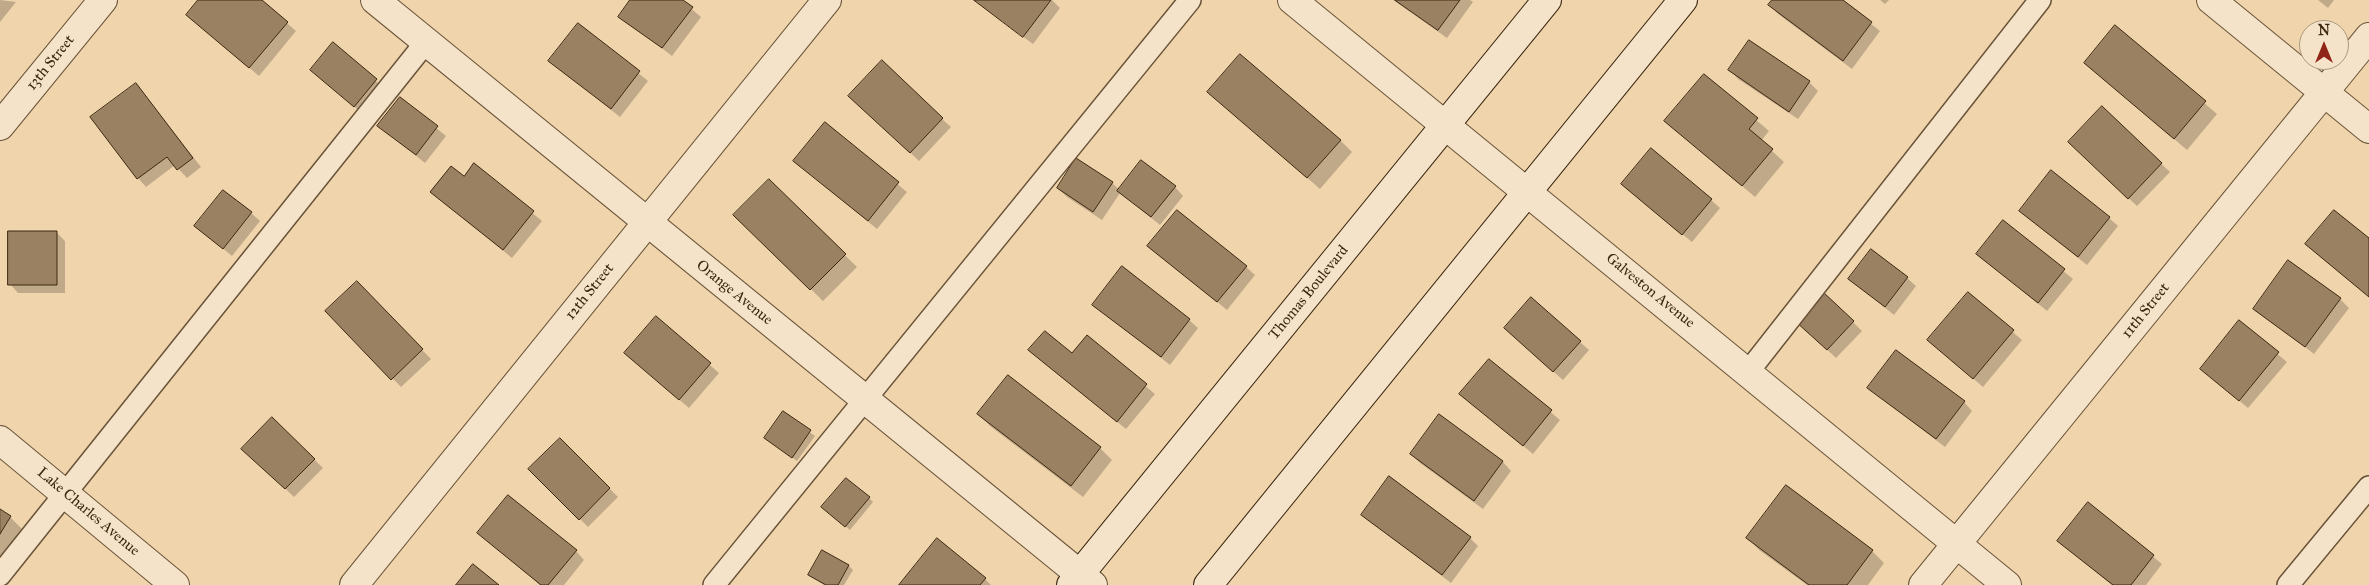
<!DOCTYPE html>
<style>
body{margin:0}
#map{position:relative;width:2369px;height:585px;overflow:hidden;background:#f0d4ac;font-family:"IM FELL Great Primer",serif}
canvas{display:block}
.north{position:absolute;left:2299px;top:20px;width:50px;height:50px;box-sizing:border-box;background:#f5e3c9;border:1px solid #ab987f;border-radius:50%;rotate:0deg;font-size:14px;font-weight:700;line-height:20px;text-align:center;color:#3c2811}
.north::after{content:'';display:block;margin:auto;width:18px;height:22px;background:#8f2418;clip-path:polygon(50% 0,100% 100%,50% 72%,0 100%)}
</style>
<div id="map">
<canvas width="2369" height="585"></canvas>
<div class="north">N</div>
</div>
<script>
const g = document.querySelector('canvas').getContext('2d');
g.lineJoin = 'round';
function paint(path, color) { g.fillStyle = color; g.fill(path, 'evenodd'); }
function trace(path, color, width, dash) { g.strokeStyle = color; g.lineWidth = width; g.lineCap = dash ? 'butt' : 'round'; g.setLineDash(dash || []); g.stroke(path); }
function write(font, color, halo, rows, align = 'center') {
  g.font = font + ' "IM FELL Great Primer",serif'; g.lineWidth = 4; g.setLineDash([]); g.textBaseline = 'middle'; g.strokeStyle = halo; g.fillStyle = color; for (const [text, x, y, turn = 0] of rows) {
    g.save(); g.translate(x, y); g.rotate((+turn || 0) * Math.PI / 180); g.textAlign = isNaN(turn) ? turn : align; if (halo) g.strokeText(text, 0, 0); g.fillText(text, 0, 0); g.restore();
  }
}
paint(new Path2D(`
 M0,0l16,2 -16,20z
 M200,0h60l36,31 -37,45 -63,-53z
 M632,0h49l20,17 -29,39 -52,-40z
 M973,0h79l8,8 -27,36z
 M1393,0h77l3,2 -26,36z
 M1774,0h67l39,31 -28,38 -74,-55 -8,-9z
 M1880,0h9l-4,4z
 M2318,0h16l-6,8z
 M578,25l70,56 -28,36 -70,-56z
 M2115,27l102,87 -30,36 -102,-87z
 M1750,42l59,40 9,9 -20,28 -60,-40 -8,-9z
 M333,44l52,45 -22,25 -43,-36z
 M1704,75l65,56 -8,10 23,21 -29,35 -89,-76z
 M136,84l65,83 -14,11 -12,-13 -29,22 -8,-9z
 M1209,92l131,48 12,12 -32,37z
 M400,99l46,37 -21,27 -46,-37z
 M859,104l83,15 9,8 -32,34z
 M2102,108l68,64 -33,34 -59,-55z
 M825,124l82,68 -30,37 -82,-68z
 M474,165l68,56 -30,37 -80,-66 32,-14z
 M769,181l88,86 -34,34 -88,-86z
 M1112,183l8,7 55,-3 8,9 -23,29 -40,-32 -18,27 -35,-23 -9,-9z
 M1631,192l80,8 9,8 -28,34z
 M2020,211l89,7 9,8 -31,39z
 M251,213l9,8 -28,35 -36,-30z
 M2003,222l70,57 -26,32 -69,-57z
 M56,232l9,9v52h-47l-8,-9z
 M1158,254l88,13 9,8 -28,35z
 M1907,278l9,8 -22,29 -44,-36z
 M356,283l75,76 -30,28 -74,-76z
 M1968,294l54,46 -39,47 -54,-47z
 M1531,299l58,51 -26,30 -49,-43z
 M2340,299l9,9 -35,46 -59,-46z
 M1094,305l95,15 9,8 -28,37z
 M656,318l63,55 -30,35 -55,-47z
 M1853,322l9,9 -26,27 -30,-28z
 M2239,322l48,40 -39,46 -47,-39z
 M1087,337l68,57 -29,35 -87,-70 33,-4z
 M1489,360l71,60 -27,34 -72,-60z
 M1868,388l96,14 8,9 -27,36z
 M783,413l32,23 -18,25 -31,-23z
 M978,414l122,34 12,12 -29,37 -93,-71z
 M1439,416l64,46 8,9 -28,38 -63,-46 -9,-9z
 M272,419l51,49 -29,29 -42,-40z
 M560,439l58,58 -30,30 -58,-58z
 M1786,487l86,64 12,12 -16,22h-61l-48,-35 -11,-12z
 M869,498l4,4 -23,28 -23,-19z
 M2088,504l74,60 -16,21h-34l-54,-44z
 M0,511l10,6 12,12 -22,36z
 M1362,514l108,24 8,8 -27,37z
 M478,533l98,18 8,9 -20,25h-24z
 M849,566l4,4 -9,15h-20l-15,-10z
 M985,579l6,6h-91z`), '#0003');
const building = new Path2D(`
 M198,0h64l26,22 -39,46 -63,-53z
 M630,0h53l10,7 -31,41 -44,-31z
 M974,0h77l-28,37z
 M1395,0h65l-22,30z
 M1772,0h71l29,22 -29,39 -75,-56z
 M578,23l62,48 -29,38 -63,-48z
 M2115,25l91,76 -32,38 -90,-76z
 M1749,40l61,41 -21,31 -61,-42z
 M333,42l44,37 -23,28 -44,-37z
 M1240,54l101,86 -34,38 -100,-86z
 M882,60l61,58 -33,35 -62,-57z
 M1704,74l54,44 -9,11 24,20 -31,37 -78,-65z
 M136,83l57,75 -16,12 -10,-13 -30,22 -47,-62z
 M400,97l38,29 -22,29 -39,-29z
 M2102,106l60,57 -34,36 -60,-57z
 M825,122l74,60 -31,39 -75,-60z
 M1651,148l61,51 -30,36 -61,-51z
 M1076,158l37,24 -20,30 -36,-24z
 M1141,160l35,26 -25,31 -34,-26z
 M474,163l60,48 -31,39 -73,-58 21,-26 13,10z
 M2051,170l59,47 -32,40 -59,-46z
 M769,179l77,75 -36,36 -77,-75z
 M223,190l29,22 -29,37 -29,-23z
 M1177,210l70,56 -30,36 -70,-56z
 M2334,210l35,28v59l-64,-53z
 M2003,220l62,49 -27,34 -62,-49z
 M8,231h49v54h-49z
 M1871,249l37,28 -23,30 -37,-28z
 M2288,260l53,38 -36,49 -52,-38z
 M1122,266l68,53 -29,38 -69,-52z
 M357,281l66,68 -32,31 -66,-69z
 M1823,292l31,29 -27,29 -32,-29z
 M1968,292l46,38 -41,49 -46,-39z
 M1531,297l50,44 -28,31 -49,-44z
 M656,316l55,47 -32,37 -55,-47z
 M2239,320l40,32 -40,49 -39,-32z
 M1045,331l27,22 15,-18 60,49 -30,38 -89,-72z
 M1896,350l69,51 -29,38 -69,-51z
 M1489,359l63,51 -29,36 -64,-52z
 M1008,375l93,72 -30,39 -94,-72z
 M783,411l28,19 -19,28 -28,-20z
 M1439,414l64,47 -29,40 -64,-47z
 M272,417l43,42 -30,30 -44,-40z
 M560,438l50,50 -31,32 -51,-51z
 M1389,476l82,61 -29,38 -81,-60z
 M846,478l24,19 -25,30 -24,-20z
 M1786,485l87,65 -26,35h-38l-63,-47z
 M508,495l69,55 -29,35h-7l-64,-52z
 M2088,502l66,53 -23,30h-18l-56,-44z
 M0,509l11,7 -11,18z
 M937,538l49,40 -6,7h-81z
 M822,550l27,15 -11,20h-12l-18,-10z
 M473,564l26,21h-43z`);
paint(building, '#9a8162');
trace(building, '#3c2811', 1);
const lane = new Path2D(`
 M1748,372l292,-372
 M0,575l426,-533
 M714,585l476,-585
 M2288,585l81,-98`);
const street = new Path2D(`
 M375,0l718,585
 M1292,0l715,585
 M2211,0l158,129
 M0,126l103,-126
 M0,440l175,145
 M354,585l473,-585
 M1923,585l446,-548`);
const secondary = new Path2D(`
 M1071,585l476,-585
 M1208,585l475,-585`);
trace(lane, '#695338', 24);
trace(street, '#695338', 30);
trace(secondary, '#3c2811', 30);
trace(lane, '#f5e3c9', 21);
trace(street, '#f5e3c9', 28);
trace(secondary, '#f5e3c9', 28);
write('15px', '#3c2811', '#f5e3c9', [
 ["13th Street",51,63,-51],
 ["Galveston Avenue",1650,291,39],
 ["12th Street",590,292,-51],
 ["Orange Avenue",734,293,39],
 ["Thomas Boulevard",1309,293,-51],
 ["11th Street",2146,311,-51],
 ["Lake Charles Avenue",88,512,40]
]);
</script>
